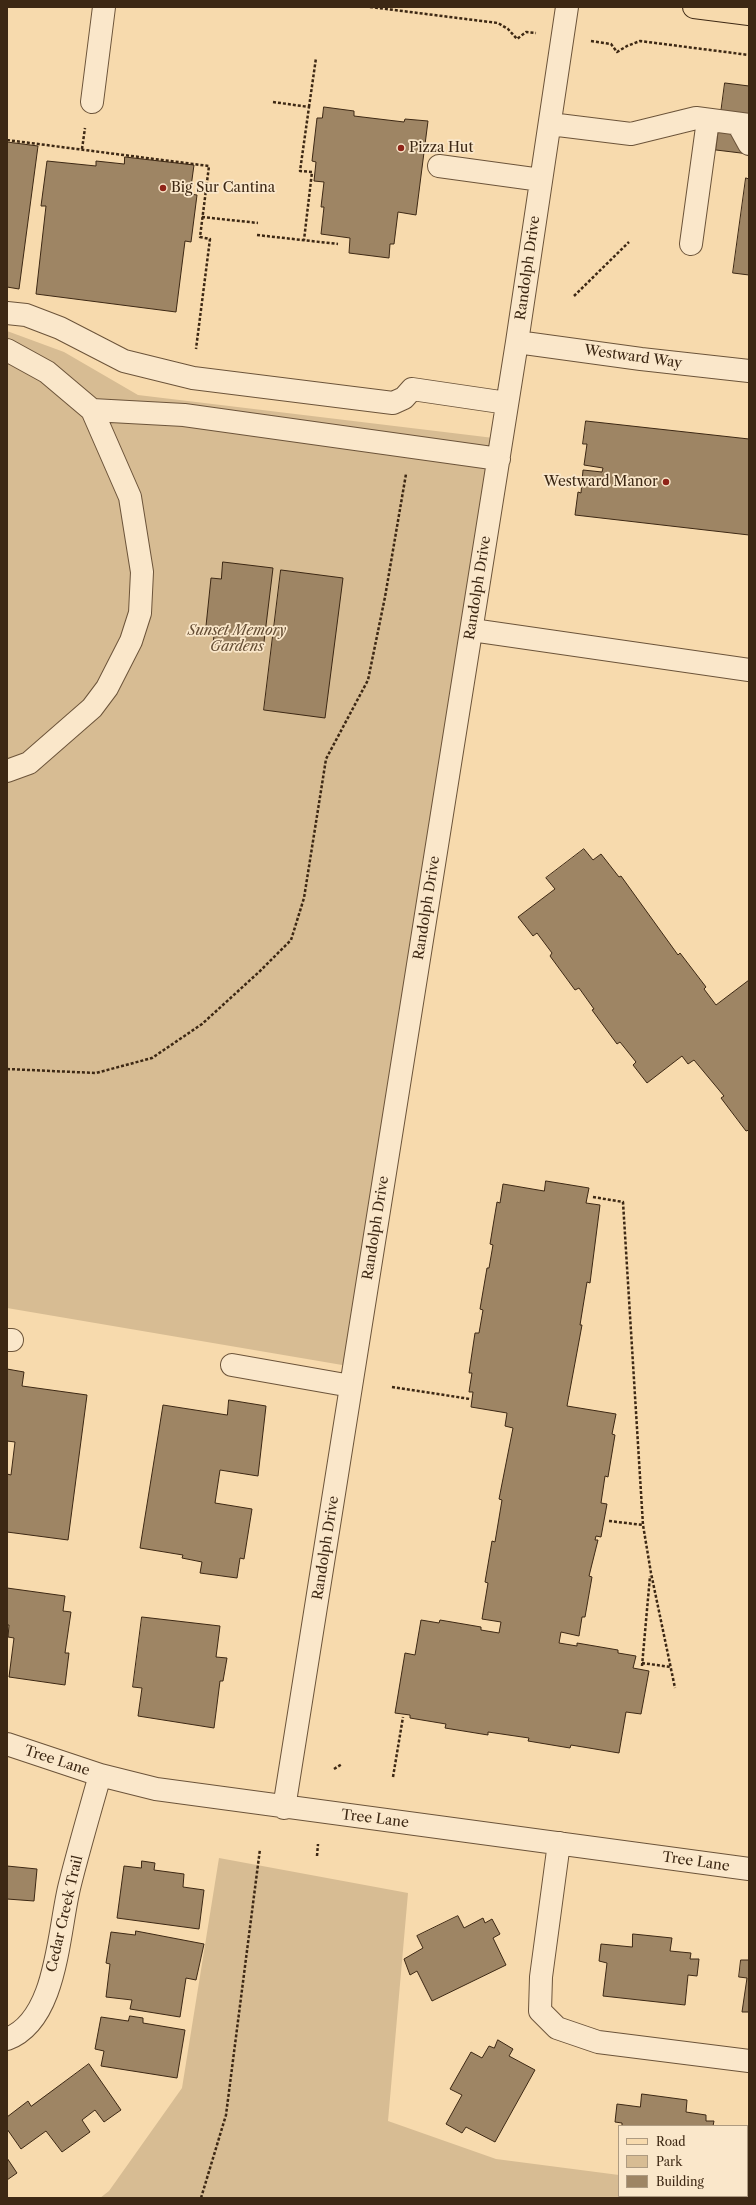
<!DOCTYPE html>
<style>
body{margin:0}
#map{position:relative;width:756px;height:2205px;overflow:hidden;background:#f7daad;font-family:"Libre Caslon Text",serif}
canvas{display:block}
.frame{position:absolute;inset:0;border:8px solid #3d2814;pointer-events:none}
.legend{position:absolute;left:618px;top:2125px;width:130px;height:72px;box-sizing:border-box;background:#fae7ca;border:1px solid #ae9b81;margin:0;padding:5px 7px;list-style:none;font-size:12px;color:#3d2814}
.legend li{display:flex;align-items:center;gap:8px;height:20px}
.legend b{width:20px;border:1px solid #ae9b81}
</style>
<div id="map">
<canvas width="756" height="2205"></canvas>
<div class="frame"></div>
<ul class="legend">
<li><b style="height:5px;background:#f7daad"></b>Road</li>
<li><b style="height:11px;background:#d7bc93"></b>Park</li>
<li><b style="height:11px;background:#9e8564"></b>Building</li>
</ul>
</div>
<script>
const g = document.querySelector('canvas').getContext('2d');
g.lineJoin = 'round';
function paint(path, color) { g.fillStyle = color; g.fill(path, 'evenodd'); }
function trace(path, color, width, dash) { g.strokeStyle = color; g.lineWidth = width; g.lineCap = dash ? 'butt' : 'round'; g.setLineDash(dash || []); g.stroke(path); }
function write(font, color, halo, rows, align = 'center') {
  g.font = font + ' "Libre Caslon Text",serif'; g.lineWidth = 3.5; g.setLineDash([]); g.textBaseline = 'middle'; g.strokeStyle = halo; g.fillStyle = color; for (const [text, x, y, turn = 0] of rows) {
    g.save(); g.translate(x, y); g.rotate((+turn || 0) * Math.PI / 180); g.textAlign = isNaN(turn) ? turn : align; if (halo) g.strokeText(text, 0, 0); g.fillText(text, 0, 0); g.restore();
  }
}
paint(new Path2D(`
 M7,331l57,21 74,43 364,44 -148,928 -347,-59z
 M219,1858l189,35 -20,228 108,38 123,16v21h128v-4h2v6h-649l9,-7 73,-103z`), '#d7bc93');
const building = new Path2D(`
 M725,83l24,3v68l-33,-4z
 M324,107l30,4v5l50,6 1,-3 23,2 -12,94 -18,-3 -4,32h-4l-1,14 -40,-5 1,-15 -29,-4 3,-27h-3l3,-25 -10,-1 2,-19 -4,-1 5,-43h5z
 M7,142l31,4 -19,143 -12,-2z
 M125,157l69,8 -4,29 7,1 -6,47 -6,-1 -9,71 -140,-18 10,-88h-5l6,-45 49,5v-5l28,3z
 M746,178l3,1v96l-16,-2z
 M586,421l163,18v96l-174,-20 3,-23 3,1 2,-23 19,2 1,-4 -19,-3 3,-21h-4z
 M223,562l50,6 -10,82 -50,-6 2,-17 -9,-1 5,-48 10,1z
 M281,570l62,8 -18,140 -61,-8z
 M584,849l9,11 8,-6 18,23 2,-1 57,79 2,-2 26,34 -2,2 12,16 33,-25v150l-3,1 -25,-33 3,-2 -30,-36 -6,4 -6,-8 -35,27 -14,-18 3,-3 -16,-20 -3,2 -25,-34 2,-1 -15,-21 -4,2 -25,-34 2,-3 -15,-20 -4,3 -15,-19 37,-28 -9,-11z
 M546,1181l43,7 -3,15 14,2 -10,78 -3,-1 -7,43h2l-15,81 49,8 -4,20 3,1 -7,42 -3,-1 -4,27 6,1 -6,33 -5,-1 -1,4h3l-9,36 3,1 -7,40h-3l-3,19 -18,-4 -2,11 18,3v-3l41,7v3l18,3 -3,12 16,3 -8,43 -15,-2 -7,41 -48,-8 -1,3 -42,-7 1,-3 -41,-6v3l-43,-7 1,-4 -36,-6v-3l-15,-2 10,-60 10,2 6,-35 18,3 1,-3 41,7v3l18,3 2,-11 -19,-3 6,-36 -3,-1 7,-41 3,1 7,-42 -3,-1 14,-71 -8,-2 2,-13 -36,-6 2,-15h-4l3,-19h-3l6,-40h4l4,-23 -3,-1 7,-41h2l4,-23 -3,-1 7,-42 3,1 3,-19 41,7z
 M7,1369l17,3 -2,14 65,9 -19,145 -61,-8v-58l4,1 4,-33 -8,-1z
 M229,1400l37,6 -8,70 -38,-6 -5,33 37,6 -8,50 -4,-1 -3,20 -37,-5 2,-11 -20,-4 1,-3 -43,-7 23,-143 64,10z
 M7,1588l58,8 -2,15 8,1 -6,41h4l-4,32 -56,-8 5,-39 -6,-1 1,-12h-2z
 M142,1617l78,9 -4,31 11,1 -4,23h-3l-6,47 -76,-12 4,-28 -9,-1z
 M142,1861l13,2 -1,7 30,4 -1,13 21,3 -5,39 -82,-11 7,-52 17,2z
 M7,1866l30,3 -3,32 -27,-2z
 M458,1916l6,12 19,-10 2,5 7,-4 8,15 -7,4 13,27 -74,36 -15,-30 -7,4 -6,-16 19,-11 -6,-12z
 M136,1931l68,13 -8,36 -10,-2 -6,39 -50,-8 2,-9 -26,-3 4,-33 -4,-1 5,-31 24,3z
 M633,1934l39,4 -2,13 21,2 -1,6h9l-2,17 -9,-1 -3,30 -82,-9 4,-33 -8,-2 2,-17 31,3z
 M741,1960h8v52h-7l5,-34 -8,-1z
 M130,2016l13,2v5l42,7 -8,48 -76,-12 3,-15 -9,-2 6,-32 27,4z
 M498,2040l15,9 -4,7 26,14 -40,72 -29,-15 -4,6 -16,-9 16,-29 -12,-6 21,-37 11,6 7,-12 5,2z
 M89,2064l32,46 -17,12 -9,-12 -13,10 8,12 -28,20 -16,-21 -25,18 -14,-20v-12l21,-16 3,5z
 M642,2094l45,6 -1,12 20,3v6h8l-1,5h-91v-3l-7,-1 2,-18 23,3z
 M7,2158l10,15 -10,7z`);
paint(building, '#9e8564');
trace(building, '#3d2814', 1);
const minor = new Path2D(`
 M92,102l12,-95
 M550,124l81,10 65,-16 53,7
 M738,124l11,20
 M439,166l102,14
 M691,244l17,-124
 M7,313l19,2 34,13 64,33 69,17 200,25 11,-5 8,-9 95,14
 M517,342l124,17 108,12
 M7,350l40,22 45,38 38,87 12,75 -2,41 -9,28 -24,47 -15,20 -63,55 -22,8
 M92,410l92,5 315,44
 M472,630l277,40
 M7,1340h5
 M232,1365l119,21
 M7,1744l93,31 56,14 593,80
 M284,1808l233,-1466 50,-335
 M559,1843l-18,134 -1,34 17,17 41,14 151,19
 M7,2039c51,-19 51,-109 63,-155 9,-36 20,-73 30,-109`);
const major = new Path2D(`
 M694,7l55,7`);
trace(minor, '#6c543a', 24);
trace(major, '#3d2814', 24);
trace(new Path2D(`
 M370,7l128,16 10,6 9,10 9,-7 10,1
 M591,41l20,3 6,8 10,-6 13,-5 109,14
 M273,102l36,5 -9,64 12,1 -8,68
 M309,107l7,-49
 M7,140l202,26 -9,71 10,2 -14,110
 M82,149l3,-21
 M202,217l56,6
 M257,235l81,9
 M574,296l55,-54
 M7,1069l89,4 56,-15 50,-34 57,-52 32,-32 13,-42 22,-139 42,-79 17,-83 21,-123
 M593,1197l30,5 20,323 8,48 24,115
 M392,1387l78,12
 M609,1521l34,4
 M642,1663l29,4
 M642,1666l8,-90
 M334,1769l8,-5
 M393,1777l10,-60
 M317,1856l1,-12
 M201,2198l25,-83 34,-266`), '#3d2814', 2.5, [3, 2]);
trace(minor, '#fae7ca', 22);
trace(major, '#f7daad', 22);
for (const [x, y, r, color] of [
 [401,148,4,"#8f2418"],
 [163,188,4,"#8f2418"],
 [666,482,4,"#8f2418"]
]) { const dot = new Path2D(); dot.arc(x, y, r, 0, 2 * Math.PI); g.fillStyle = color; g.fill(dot); trace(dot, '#fae7ca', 1.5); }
write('14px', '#3d2814', '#fae7ca', [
 ["Pizza Hut",409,148],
 ["Big Sur Cantina",171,188],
 ["Westward Manor",658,482,"right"]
], 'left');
write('14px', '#3d2814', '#fae7ca', [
 ["Randolph Drive",528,268,-82],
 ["Westward Way",633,357,8],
 ["Randolph Drive",478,588,-81],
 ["Randolph Drive",427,908,-81],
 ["Randolph Drive",376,1228,-81],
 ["Randolph Drive",326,1548,-81],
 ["Tree Lane",57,1761,18],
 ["Tree Lane",375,1819,7],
 ["Tree Lane",696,1862,8],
 ["Cedar Creek Trail",65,1914,-77]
]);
write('italic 14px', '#644d34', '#fae7ca', [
 ["Sunset Memory",237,631],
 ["Gardens",237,647]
]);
</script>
